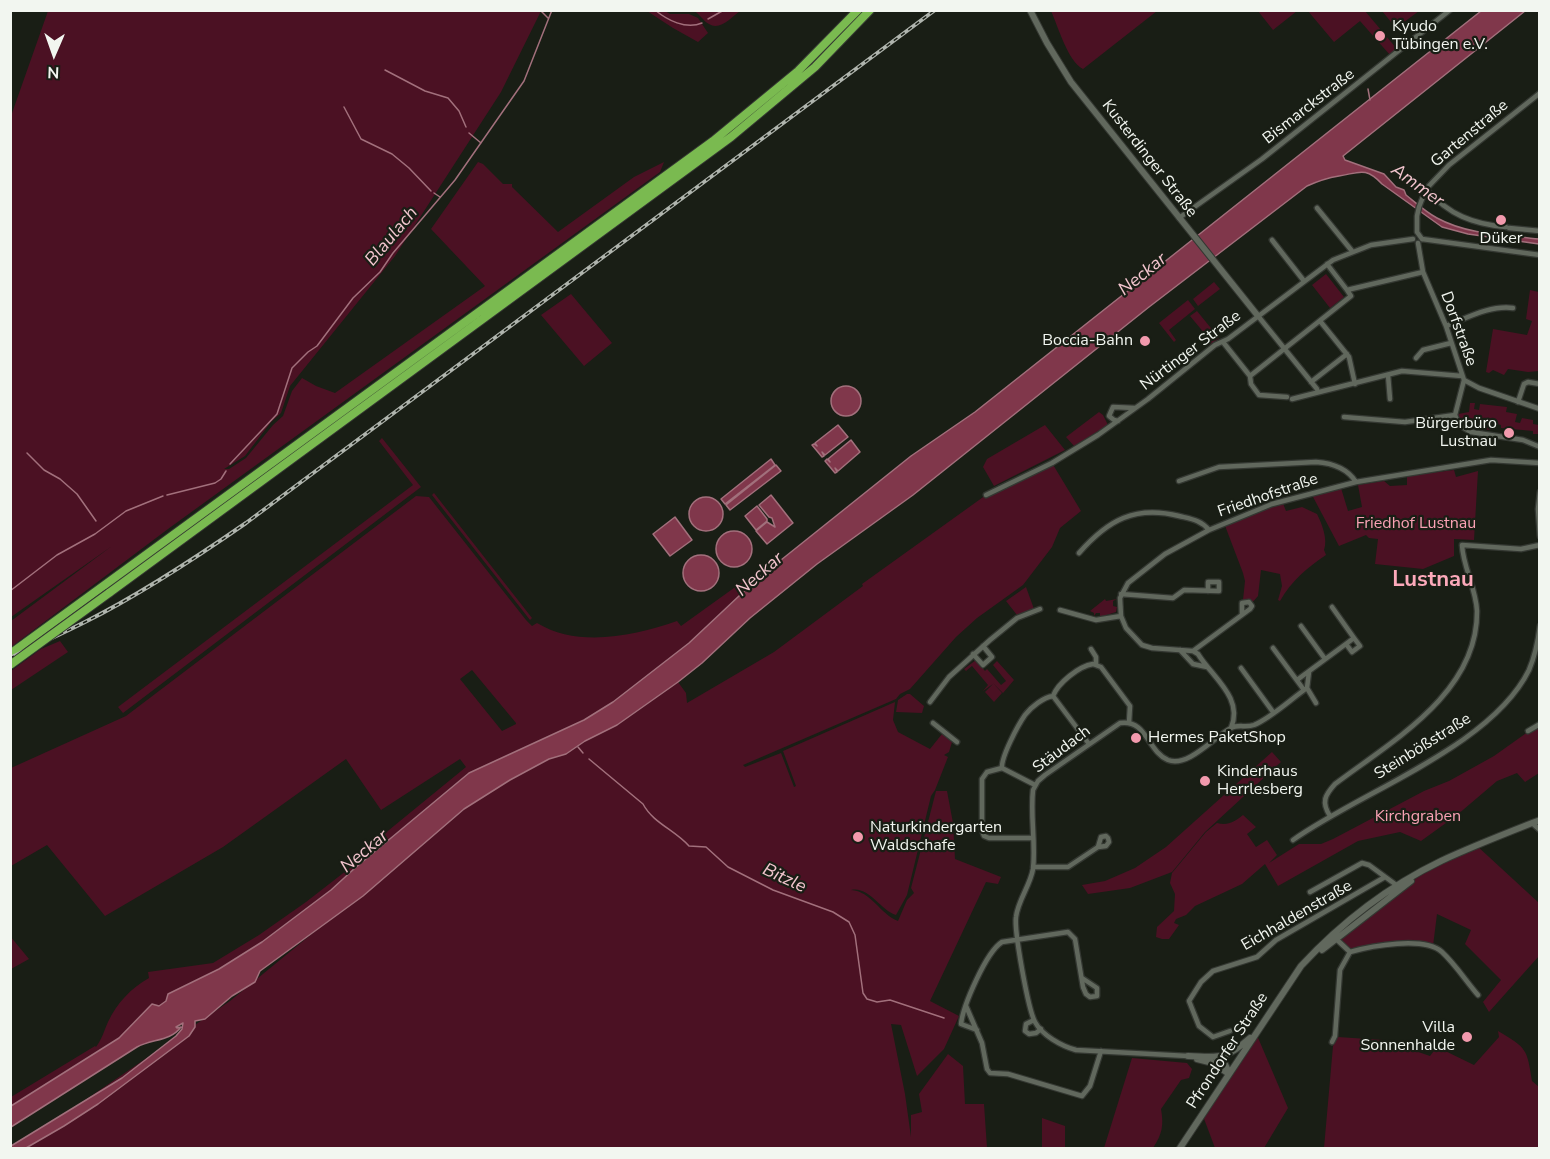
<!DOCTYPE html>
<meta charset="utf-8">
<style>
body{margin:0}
#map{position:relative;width:1550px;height:1159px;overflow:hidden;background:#191e15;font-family:"Nunito Sans",sans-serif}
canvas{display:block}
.frame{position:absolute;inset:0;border:12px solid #f2f6f0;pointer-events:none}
.north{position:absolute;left:24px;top:24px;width:60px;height:60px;-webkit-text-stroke:4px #191e15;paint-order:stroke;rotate:182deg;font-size:16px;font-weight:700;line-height:24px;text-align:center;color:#f2f6f0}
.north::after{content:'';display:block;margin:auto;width:21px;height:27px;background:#f2f6f0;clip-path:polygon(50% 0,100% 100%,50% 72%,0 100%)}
</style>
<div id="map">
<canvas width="1550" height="1159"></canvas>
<div class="frame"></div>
<div class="north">N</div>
</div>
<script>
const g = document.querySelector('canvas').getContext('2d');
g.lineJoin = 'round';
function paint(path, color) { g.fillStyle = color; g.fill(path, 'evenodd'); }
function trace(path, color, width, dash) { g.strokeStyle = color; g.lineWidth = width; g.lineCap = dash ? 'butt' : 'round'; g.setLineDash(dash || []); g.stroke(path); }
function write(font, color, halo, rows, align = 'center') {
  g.font = font + ' "Nunito Sans",sans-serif'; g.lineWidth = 4.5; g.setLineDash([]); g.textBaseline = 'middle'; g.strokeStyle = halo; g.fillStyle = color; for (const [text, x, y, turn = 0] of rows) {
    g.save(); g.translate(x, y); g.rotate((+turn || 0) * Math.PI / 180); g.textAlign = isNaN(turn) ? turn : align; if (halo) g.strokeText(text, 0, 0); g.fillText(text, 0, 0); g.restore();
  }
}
paint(new Path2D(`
 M48,11h493l-40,81 -106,164 -105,130 -9,27 -10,9 -26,34 -21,13h5l17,-11 27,-33 10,-9 9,-25 10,-13 14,8 19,7 150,-107 -54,-57 47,-67 5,2 20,20h9v3l46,45 76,-55 30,-15 -4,10 -492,357 -157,118v-26l101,-75 -101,71v-501z
 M647,11h18l5,3h19l9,4 10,15 -10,9 -25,-14z
 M694,11h46c-8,6 -20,20 -31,13 -6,-3 -9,-10 -15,-13z
 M1051,11h106l-74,58c-15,-7 -25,-43 -32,-58z
 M1258,11h39l-24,19z
 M1308,11h57l32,38 -7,6 -30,-34 -26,21z
 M1382,11h37l-23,17z
 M1326,274l18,23 -14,11 -18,-23z
 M1214,282l6,7 -22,17 -5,-7z
 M1530,290l9,2v79l-11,1 -20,-3 -4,6 -11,-5 -4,3 -3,-1 7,-43 34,6 5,-14 -6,-2z
 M571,294l41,49 -28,23 -43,-51z
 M1188,300l7,9 -26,21 7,10 -2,2 -15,-19z
 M1197,311l22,27 -10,8 -2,-4 3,-2 -20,-24z
 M1470,403h5l-1,6 5,1 1,-6 27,3 -1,5 11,2 -2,8 5,1 2,-5 11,2v4l6,1v9h-6v-3l-32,-3v-3l-4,-1v-2h-5l-1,8 -12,-1 1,-7 -13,-3 -2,6c-6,-1 -7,-5 -7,-11l11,-2z
 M1099,412l4,3 5,10 -34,21 -8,-9z
 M1045,425l20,25 -71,36 -11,-19 4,-8z
 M382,438l39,49 -298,226 -5,-6 295,-222 -34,-44z
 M1052,463l29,48 -21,17 -8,19 -29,38 -46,33 -21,19 -46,52 -10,5 -4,5 -153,66 2,2 36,-14 13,34 2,-1 -13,-35 112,-49 -2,18 5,12 32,17 12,-15 10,8 -3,10 -5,3 4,2 -13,33 -4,6 -24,99 -11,20c-16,-5 -27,-29 -45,-25 20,1 29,24 47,31l9,-21 7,-7 -3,-5 25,-97h11l6,32 2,36 46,18 -3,7 -12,-2 -56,119 29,15 -15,33 -27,27 -16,-51 -10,-1 14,70 6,43v-22l11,-3 -3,-18 29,-40 15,12 2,38h19l3,44h-972l215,-147 234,-192 46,-29 39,-21 17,-5 19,-13 32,-16 61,-43 8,11 1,10 87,-51 89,-66 -1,-2 124,-89z
 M1454,470l2,7 22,-6 -4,69 -20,-1v17l-31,13 -48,-5 3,-25 -9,-1 -3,-3 -27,11 -27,-51 29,-7 7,23 14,-4 -4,-22 26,-4 6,5 17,-1v-9z
 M434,493l98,125 -2,2 -98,-125z
 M416,496l13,1 97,123 6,6 5,-3c41,25 97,13 140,-2l4,5 71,-51 4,5 -67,63 -76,59 -29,18 -115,53 -114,95 -24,22 -69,52 -43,27 -51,25 -2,7 -7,5 -7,-2 -33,34 -108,68v-9l84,-51 1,1c6,-8 8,-16 12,-25 9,-19 23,-34 41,-44l-1,-6 65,-9 46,-28 47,-33 45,-35 38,-37 77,-63 -6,-8 -79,51 -35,-51 -123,88 -118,69 -58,-71 -36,21v-98l115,-52zM472,670l44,53v1l-14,7 -42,-52z
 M1282,501l4,10 16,-4 15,7c5,10 11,25 7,36l2,5c-19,13 -34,25 -46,46l-2,-1 4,-14 -2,-12 -19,-4 -3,26 -7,8 -8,-4 2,-19 -2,-8 -19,-50z
 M1026,587l8,22 -17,6 -11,-14z
 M1105,599l1,2 11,-2 -4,2v5l4,1 -1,5 -16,5v-4h-4l-2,3v-3l-4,-2z
 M60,641l8,11 -57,38v-19l30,-22z
 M976,660l9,11 2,-2 14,16 5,-4 -13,-16 4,-4 17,19 -11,13 -10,-10 9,10 -8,9 -9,-10 8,-8 -10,7 5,-6 -16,-19 -6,5 -2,-2z
 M907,694h3l14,12 -2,7 -26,-1 2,-12z
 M1539,724v49l-14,9 -8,-9 -20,8 -40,34 -36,26 -21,-9 -42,9 -80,45 -13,-22 -23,20 -47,22 -9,9 -10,4 -2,4 5,2 -10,14h-7l-6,-2 1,-10 17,-16 1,-17 -5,-11 2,-10 34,-41 11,-9c11,3 17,-1 26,-8l13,12 -9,7 9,13 11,-7 10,15 -8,8 30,-19h22l12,-5 91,-48 25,-10 45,-25z
 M1272,752l9,10 -76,70 -33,40 -42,16 -42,6 -6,-9 23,-4 30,-13 31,-21z
 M1476,845l63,58v53l-50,56 -6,-10 18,-22 -36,-36 6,-14 -34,-16 -4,32 -46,-2 -37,8 -17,-17 65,-50z
 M10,936l19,23 -18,10h-1z
 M1498,1031c29,17 29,18 34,50l7,6v61h-215l9,-102 5,-9 45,3 47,16 7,-9 37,18 25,-28z
 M1256,1033l32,75 -24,40h-49l-12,-32z
 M1132,1058l55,5 5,6 -3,9 -8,2 -20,29c3,17 1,25 -8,39h-49z
 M1042,1118l23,8v22h-23z`), '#4b1123');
const water = new Path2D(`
 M1481,11h44l-182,145 2,4 39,14 12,13 8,3 2,5c10,8 20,17 31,23 31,17 69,17 102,21v5l-71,-10 -26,-7 -60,-43c-17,-18 -23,-11 -43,-8 -12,2 -21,5 -32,10l-158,121 -236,188 -96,69 -67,54 -48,45 -24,19 -61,43 -32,16 -19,13 -17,5 -39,21 -46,29 -101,87 -103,75 -5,11 -23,14 -27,23 -10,2v6l-6,9 -91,68 -34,22 -38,22h-15v-2l111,-68 54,-42 6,-7 1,-6 -7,4 1,1 4,-1c-10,14 -29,12 -44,20l-126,80v-21l108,-68 33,-34 7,2 7,-5 2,-7 51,-25 43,-27 69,-52 24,-22 114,-95 115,-53 29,-18 76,-59 67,-63 155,-124 64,-44z
 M831 401a15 15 0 1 1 30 0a15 15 0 1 1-30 0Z
 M838,425l10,12 -23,18 -3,-3 2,4 -2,1 -10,-12 2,-1 3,2 -2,-3z
 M851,440l9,12 -22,19 -3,-3 2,4 -2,1 -10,-12 2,-2 3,3 -2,-3z
 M771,459l4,6 -50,39 -4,-5z
 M776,465l5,6 -51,39 -4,-5z
 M771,495l22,28 -26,21 -11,-13 11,-9 8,5 -3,-9 -3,-1 -10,-12z
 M689 514a17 17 0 1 1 34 0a17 17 0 1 1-34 0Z
 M757,506l10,13v2l-11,9 -11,-14z
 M675,517l17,23 -22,16 -17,-22z
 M716 549a18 18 0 1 1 36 0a18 18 0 1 1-36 0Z
 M683 573a18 18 0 1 1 36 0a18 18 0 1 1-36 0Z`);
paint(water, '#80374b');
trace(water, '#a2707c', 1.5);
trace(new Path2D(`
 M540,10l8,8
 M655,10c12,10 31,20 47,13
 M708,19l16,-9
 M385,70l40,21 23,7 11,13 7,16
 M1368,89l2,11
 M344,107l17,32 31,15 17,14 22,23
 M469,133l12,10
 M434,193l6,4
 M27,453l17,17 16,9 17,15 19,27
 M230,464l47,-50 15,-46 16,-16 9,-6 36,-48 27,-26 13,-19 62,-73 69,-99 28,-71
 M167,495l48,-12 6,-4 5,-8
 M10,591l47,-36 38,-21 31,-23 37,-15
 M578,747l5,6
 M589,759l54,45c10,19 32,26 46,42l17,1 22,20 45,23 60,22 16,10 6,13 8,58 4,6 10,3 13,-2 54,18`), '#a2707c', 1.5);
const street = new Path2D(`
 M1426,189c23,26 47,35 80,38
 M1317,208l35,43
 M1179,218l83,-59 188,-149
 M1509,228l31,3
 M1422,239l-5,-7v-16l2,-9 7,-18 23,-24 91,-72
 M1422,239l118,16
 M1272,240l32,41
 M1418,243l5,29 23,54 18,54 15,8 61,21
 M1327,264l20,26 76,-18
 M1258,316l59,73
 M1320,321l29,36 6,27
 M1446,326c21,-8 44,-21 67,-18
 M1223,342l27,34 1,8 8,11 28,2
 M1416,358l7,-8 28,-7
 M1388,375l2,24
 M1250,376l101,-80 -4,-6
 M1464,380l-9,35 4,10 12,7 52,8 17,7
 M1311,382l36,-28
 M1292,399l110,-28 60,5
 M1518,402l6,-18 4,-2 12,2
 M1344,417l61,5 50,-7
 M1118,421l-4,-1 -5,-4 4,-9 22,1
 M1179,481l40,-14 97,-5c15,1 31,6 40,20
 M1540,492l-2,17 2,27
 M986,495l66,-32 46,-28 50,-36 67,-54 13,-6 105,-79 38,-15 42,-6
 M1079,553c29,-33 56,-48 100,-37 12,3 22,4 30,14
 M1121,594l52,4 11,-8 35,1v-9h-11v9
 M1060,610l36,10 25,-4
 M1301,626l24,33
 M1346,644l6,8 8,-6 -6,-8
 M1273,648l31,42
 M1091,649l5,8v7
 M1180,650l13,14 14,3
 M1193,651l57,-42 2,-3 -3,-4 -7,1v11
 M973,654l10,11 9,-8 -9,-11
 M1241,668l32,44
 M1297,680l57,-42 -22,-31
 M1307,688l9,15
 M930,702l19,-25 41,-37 27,-22 23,-9
 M933,723l24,19
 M1231,728c13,-30 -19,-51 -33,-74l-5,-3 -41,-3 -10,-3 -16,-17 -5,-12 -1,-18 8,-15 37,-29 44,-24 63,-26 84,-22 135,-22 49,3
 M1528,731l12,-7
 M1089,744l-36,-48c5,-13 26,-30 40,-32l8,3 29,39 -1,17
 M1002,768l-15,4 -5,7v51l2,6 5,2h44
 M1035,785l-33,-17c-1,-11 16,-43 23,-53 6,-8 19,-18 28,-19
 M1330,816c-9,-14 -5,-21 5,-32 57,-43 143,-91 142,-173 -1,-23 -14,-44 -15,-66l59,4 19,-4
 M1532,823l8,7
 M1293,840c69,-49 198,-93 236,-170 6,-14 9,-29 11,-44
 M1033,867h35l30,-20 8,-1 3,-4 -1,-4 -2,-2 -5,1 -3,10
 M1310,892l52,-29 7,2 30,22
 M1334,937l16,15c21,-6 74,-16 92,0 13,12 24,29 36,43
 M966,1006l16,37 5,26 3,4 18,1 74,22 8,-10 11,-35
 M1034,1020l-8,4 -1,7 4,3 7,-1 5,-4
 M977,1030l-16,-6c2,-18 25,-72 41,-82l66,-10 7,7 8,48 3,7 4,3 7,-1v-8l-15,-10
 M1230,1031l-17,6 -14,-11 -10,-25 12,-19 12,-11 44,-14 19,-17 109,-63
 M1332,1042l3,-6 5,-66 10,-18
 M1188,1056l-112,-6c-15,-4 -34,-15 -41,-28 -7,-13 -21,-91 -19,-105 2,-17 14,-31 17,-48 3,-26 -3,-53 0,-79l5,-9 7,-6 75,-52c27,-4 27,28 48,37 20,8 46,-23 63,-32 7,-4 15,0 23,-3 17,-7 37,-26 53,-37l2,-16`);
const secondary = new Path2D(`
 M1030,10l17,33 24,39 187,234
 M1322,950l89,-69
 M1188,1056c32,1 36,5 62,-18
 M1215,1057l9,5 5,11
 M1197,1059l16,4 16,11
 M1180,1148l121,-182c39,-42 88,-80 140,-105 32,-15 66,-28 99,-41`);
const highway = new Path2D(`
 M109,593l622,-456 84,-70 55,-57
 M10,654l703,-513 85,-70 60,-61`);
trace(street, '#343832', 7);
trace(secondary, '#343832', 8);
trace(highway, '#343832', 10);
trace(street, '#61685d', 4.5);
trace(secondary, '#61685d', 6);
trace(highway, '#7aba50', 8);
const rail = new Path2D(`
 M10,658c25,-12 51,-24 75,-36 56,-28 109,-63 161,-99l689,-513`);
trace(rail, '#afb4ad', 4);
trace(rail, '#191e15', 1.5, [4.5]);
const highwayBridge = new Path2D(`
 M10,665l99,-72`);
trace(highwayBridge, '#343832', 10, []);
trace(highwayBridge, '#7aba50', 8);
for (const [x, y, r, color] of [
 [1380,36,6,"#f29aad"],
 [1501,220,6,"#f29aad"],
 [1145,341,6,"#f29aad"],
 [1509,433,6,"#f29aad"],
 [1136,738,6,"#f29aad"],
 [1205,781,6,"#f29aad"],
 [858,837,6,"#f29aad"],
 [1467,1037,6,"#f29aad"]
]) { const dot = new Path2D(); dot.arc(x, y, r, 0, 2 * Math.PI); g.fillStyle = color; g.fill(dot); trace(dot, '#191e15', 2); }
write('16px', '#f2f6f0', '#191e15', [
 ["Kyudo",1392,27],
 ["Tübingen e.V.",1392,45],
 ["Düker",1501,239,"center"],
 ["Boccia-Bahn",1133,341,"right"],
 ["Bürgerbüro",1497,424,"right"],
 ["Lustnau",1497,442,"right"],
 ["Hermes PaketShop",1148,738],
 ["Kinderhaus",1217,772],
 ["Herrlesberg",1217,790],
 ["Naturkindergarten",870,828],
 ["Waldschafe",870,846],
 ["Villa",1455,1028,"right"],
 ["Sonnenhalde",1455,1046,"right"]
], 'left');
write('16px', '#f2f6f0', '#191e15', [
 ["Bismarckstraße",1309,107,-38],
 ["Gartenstraße",1470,134,-40],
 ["Kusterdinger Straße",1149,159,52],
 ["Dorfstraße",1458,329,70],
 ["Nürtinger Straße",1191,351,-37],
 ["Friedhofstraße",1268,496,-19],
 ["Steinbößstraße",1423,747,-32],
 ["Stäudach",1062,750,-37],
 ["Eichhaldenstraße",1297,916,-30],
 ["Pfrondorfer Straße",1228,1051,-57]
]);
write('16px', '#f9a1b4', '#191e15', [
 ["Friedhof Lustnau",1416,524],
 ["Kirchgraben",1418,817]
]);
write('italic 18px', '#f4c6cf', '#191e15', [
 ["Ammer",1417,186,36],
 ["Blaulach",392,237,-50],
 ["Neckar",1143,275,-39],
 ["Neckar",760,575,-41],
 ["Neckar",365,852,-40],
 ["Bitzle",784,879,25]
]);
write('bold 22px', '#fca9ba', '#191e15', [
 ["Lustnau",1433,581]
]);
</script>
